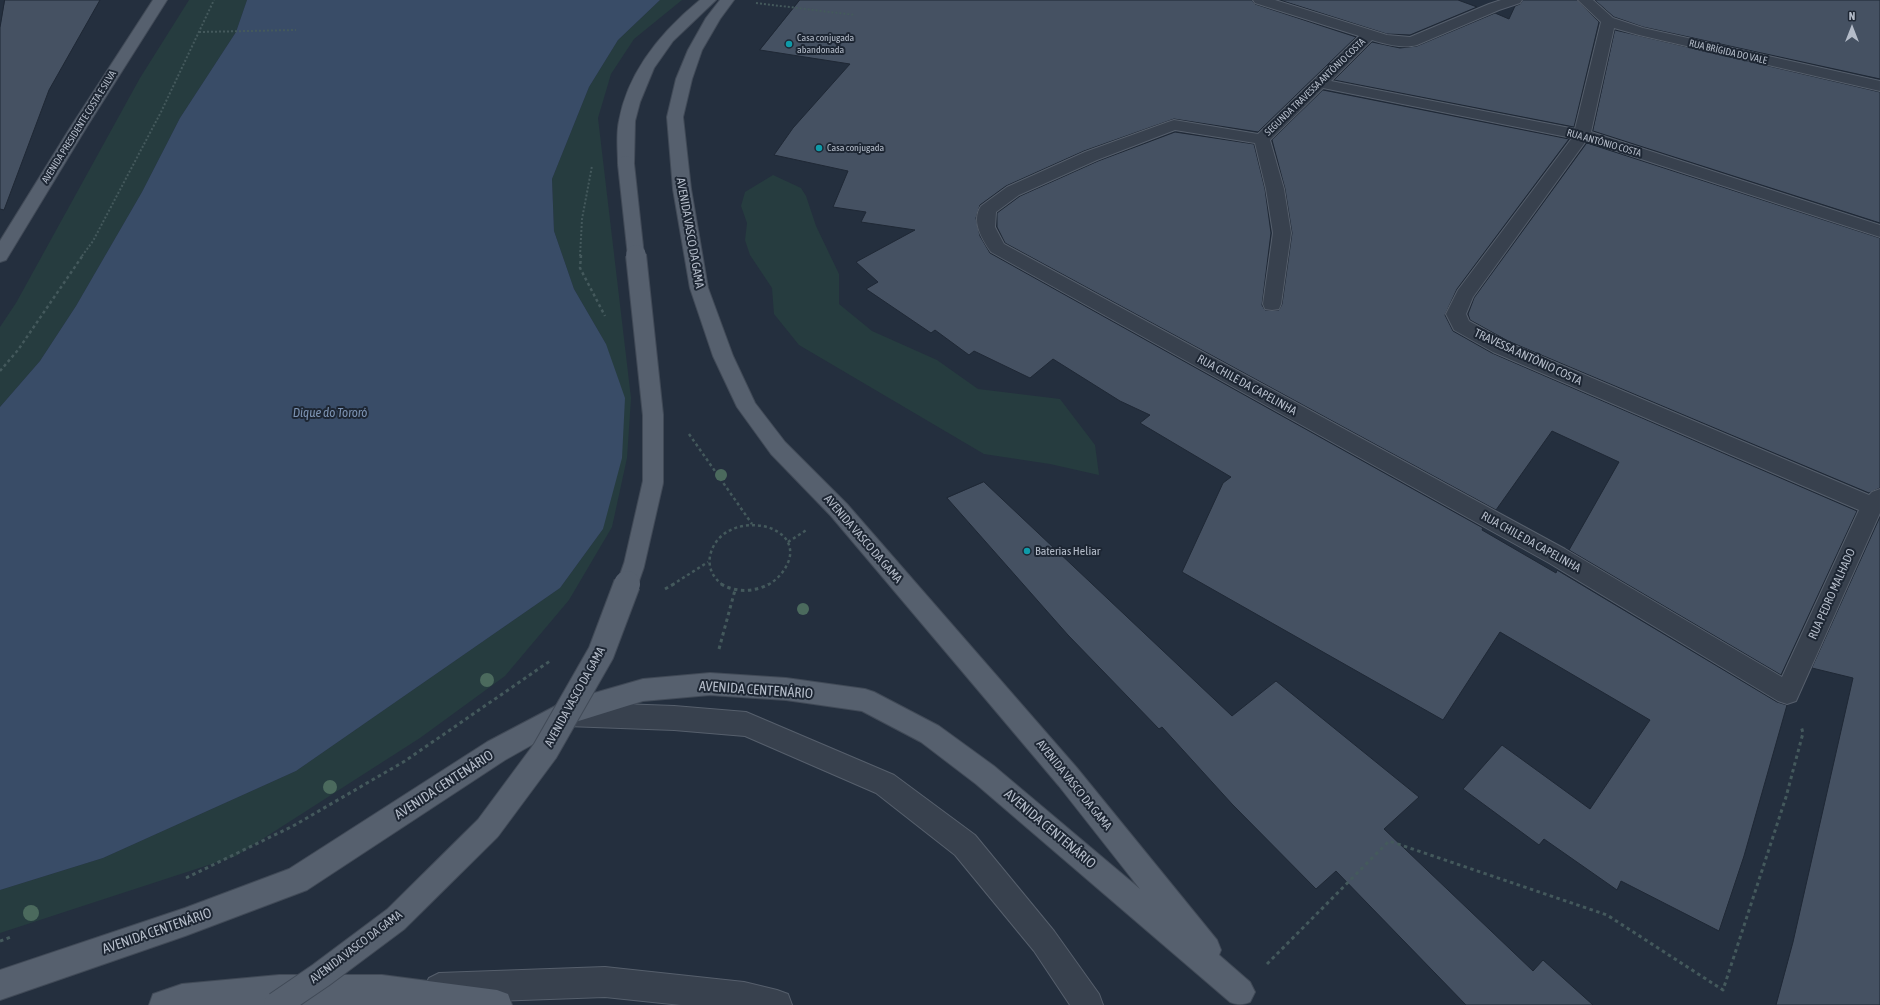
<!DOCTYPE html>
<meta charset="utf-8">
<style>
body{margin:0}
#map{position:relative;width:1880px;height:1005px;overflow:hidden;background:#242f3e;font-family:"Asap Condensed",sans-serif}
canvas{display:block}
.north{position:absolute;left:1832px;top:8px;width:40px;height:40px;-webkit-text-stroke:3px #1d2633;paint-order:stroke;rotate:0deg;font-size:11px;font-weight:700;line-height:16px;text-align:center;color:#b4bcc9}
.north::after{content:'';display:block;margin:auto;width:14px;height:18px;background:#b4bcc9;clip-path:polygon(50% 0,100% 100%,50% 72%,0 100%)}
</style>
<div id="map">
<canvas width="1880" height="1005"></canvas>
<div class="north">N</div>
</div>
<script>
const g = document.querySelector('canvas').getContext('2d');
g.lineJoin = 'round';
function paint(path, color) { g.fillStyle = color; g.fill(path, 'evenodd'); }
function trace(path, color, width, dash) { g.strokeStyle = color; g.lineWidth = width; g.lineCap = dash ? 'butt' : 'round'; g.setLineDash(dash || []); g.stroke(path); }
function write(font, color, halo, rows, align = 'center') {
  g.font = font + ' "Asap Condensed",sans-serif'; g.lineWidth = 4; g.setLineDash([]); g.textBaseline = 'middle'; g.strokeStyle = halo; g.fillStyle = color; for (const [text, x, y, turn = 0] of rows) {
    g.save(); g.translate(x, y); g.rotate((+turn || 0) * Math.PI / 180); g.textAlign = isNaN(turn) ? turn : align; if (halo) g.strokeText(text, 0, 0); g.fillText(text, 0, 0); g.restore();
  }
}
paint(new Path2D(`
 M189,0h58l-11,32 -56,86 -38,74 -66,114 -36,55 -40,46v-80l16,-24 124,-225z
 M660,0h22l-48,39 -23,35 -13,44 33,280 -4,60 -15,69 -43,73 -64,76 -85,62 -184,118 -236,77v-43l103,-32 193,-87 264,-183 43,-59 3,-185 -32,-55 -20,-58 -2,-52 37,-92 29,-47z
 M773,175l28,13 5,8 10,30 23,48v30l33,27 65,29 41,29 82,10 35,46 4,30 -49,-11 -66,-10 -185,-109 -25,-31 -2,-26 -22,-33 -5,-15 2,-17 -6,-17 4,-14z`), '#263c3f');
paint(new Path2D(`
 M247,0h413l-42,40 -29,47 -37,92 2,52 20,58 32,55 19,54 -3,60 -19,71 -43,59 -264,183 -193,87 -103,32v-483l40,-46 36,-55 66,-114 38,-74 56,-86z`), '#394c67');
const building = new Path2D(`
 M5,0h95l-51,90 -45,120 -4,-1v-181z
 M800,0h452l3,4 101,33 -98,95 -84,-13 -90,32 -78,35 -26,19 -4,13 4,18 10,17 493,275 -1,2 74,43 1,-3 220,132 10,3 -43,151 -25,75 -98,-50 -4,9 -73,-51 -5,6 -76,-56 39,-44 88,64 60,-89 -150,-88 -57,88 -261,-148 41,-89 8,-6 -91,-54 10,-8 -30,-14 -67,-42 -23,19 -56,-27 -5,4 -34,-25 -4,3 -65,-44 12,-7 -22,-20 59,-32 -54,-8 5,-10 -33,-5 15,-36 -74,-16 19,-27 57,-64 -90,-14z
 M1280,0h178l19,7 -67,28 -23,-1z
 M1523,0h54l22,22 -25,105 -240,-47 38,-38 28,6 17,-2 78,-33 14,6 6,-13 5,-2z
 M1595,0h285v79l-237,-52 -29,-10z
 M1615,30l265,62v131l-287,-92z
 M1323,90l246,49 -112,150 -12,26 8,16 39,22 365,158 -76,164 -212,-125 50,-88 -67,-31 -56,79 -491,-267 -8,-16v-14l23,-17 78,-35 77,-29 79,12 11,45 6,44 -9,72 3,5h14l3,-6 10,-71 -7,-44 -13,-49z
 M1587,143l293,95v250l-11,5 -361,-152 -38,-21 -2,-6 6,-16z
 M984,482l248,234 44,-35 143,116 -35,32 149,142 10,-11 50,45h-127l-130,-134 -20,18 -84,-85 -70,-77 -3,2 -91,-94 -121,-137z
 M1880,517v488h-104l17,-63 60,-264 -41,-10z`);
paint(building, '#455162');
trace(building, '#1f2835', 1);
const lane = new Path2D(`
 M567,702l107,4 72,6 148,63 81,60 79,96 45,63 4,11h-33l-36,-54 -79,-96 -79,-62 -131,-57 -71,-6 -107,-4 -9,-4 -4,-8 4,-8z
 M605,967l139,15 33,8 11,4 4,11h-111l-76,-8 -166,6 -10,-5 -5,-10 5,-10 10,-5z`);
const street = new Path2D(`
 M1253,0h22l112,35 23,2 79,-33 12,-4h21l-2,3 -21,7 -82,35c-14,4 -32,-1 -45,-5l-41,41 244,48 26,-107 -23,-22h15l20,18 30,10 237,53v10l-241,-56 -25,-7 -23,104 289,93v12l-294,-96 -113,156 -7,17 3,7 38,21 362,153 3,-3 8,-3v24l-84,188 -9,3 -9,-3 -229,-138 -558,-311c-9,-13 -20,-31 -10,-46l26,-19 78,-35 83,-30 6,-2 84,14 101,-98 -104,-33zM1323,88l249,50 -114,152 -12,24 8,16 39,22 366,158 -77,167 -217,-128 -561,-305 -9,-17 1,-15 23,-17 78,-35 78,-30 80,13 11,46 7,44 -10,71 2,5 7,1 7,-1 2,-5 10,-71 -7,-44 -14,-49z`);
const primary = new Path2D(`
 M153,0h14l-81,128 -80,132 -6,2v-21l70,-113z
 M700,0h16l-43,41 -19,27 -14,34 -5,19 -1,43 -2,4 -6,1 -6,-1 -2,-4c0,-14 -2,-29 1,-43 9,-50 43,-90 81,-121z
 M720,0h14l-14,19 -18,31 -10,29 -9,38 8,72 17,99 25,68 22,47 30,39 62,62 230,264 140,172 4,10 -2,5 31,27 5,10 -5,10c-7,3 -13,3 -20,0l-254,-218 -55,-42 -59,-31 -76,-11 -76,-5 -67,6 -74,23 -64,36 -198,130 -122,46 -185,64v-30l185,-62 104,-39 198,-127 76,-40 80,-23 67,-6 76,5 79,11 9,3 65,34 55,40 146,123 -81,-103 -228,-270 -60,-62 -34,-47 -24,-51 -23,-68 -17,-99 -6,-72 9,-38 12,-29 18,-32z
 M279,975h103l115,15 11,4 4,11h-363l4,-11 29,-10z`);
trace(lane, '#565f6c', 2);
trace(street, '#565f6c', 2);
trace(primary, '#414a57', 2);
trace(new Path2D(`
 M756,3l99,12
 M199,32l97,-2
 M82,256l11,-15 68,-129 53,-112
 M580,256l2,-37 10,-53`), '#44595c', 2, [2, 2]);
trace(new Path2D(`
 M581,255l-1,13 25,48
 M0,371l18,-21 65,-95
 M689,434l63,90
 M788,542l20,-13
 M672,585l36,-23
 M723,585c-10,-7 -15,-17 -13,-29 10,-47 91,-36 79,4 -4,11 -11,19 -21,25`), '#44595c', 2.5, [3, 3]);
trace(new Path2D(`
 M721,584c15,9 34,8 48,0
 M665,589l9,-5
 M719,649l16,-59
 M186,878l107,-52 112,-65 145,-100
 M0,941l11,-4
 M1267,964l122,-123 218,74 116,75 63,-193 17,-64 -2,-7`), '#44595c', 3, [3.5, 3.5]);
paint(lane, '#38414e');
paint(street, '#38414e');
paint(primary, '#56606e');
const primaryBridgeFar2 = new Path2D(`
 M626,164l10,92`);
const primaryBridgeFar1 = new Path2D(`
 M627,585l7,-20 19,-83v-67l-17,-160`);
const primaryBridge = new Path2D(`
 M277,1005l44,-30 75,-56 92,-91 57,-77 56,-98 26,-69`);
trace(primaryBridgeFar2, '#414a57', 18, []);
trace(primaryBridgeFar1, '#414a57', 22, []);
trace(primaryBridge, '#414a57', 28, []);
trace(primaryBridgeFar2, '#56606e', 16);
trace(primaryBridgeFar1, '#56606e', 20);
trace(primaryBridge, '#56606e', 26);
g.fillStyle = '#4b6a5d';
for (const [x, y, r] of [
 [721,475,6],
 [803,609,6],
 [487,680,7],
 [330,787,7],
 [31,913,8]
]) { g.beginPath(); g.arc(x, y, r, 0, 2 * Math.PI); g.fill(); }
for (const [x, y, r, color] of [
 [789,44,4,"#0f9aa8"],
 [819,148,4,"#0f9aa8"],
 [1027,551,4,"#0f9aa8"]
]) { const dot = new Path2D(); dot.arc(x, y, r, 0, 2 * Math.PI); g.fillStyle = color; g.fill(dot); trace(dot, '#1d2633', 1.5); }
write('10px', '#b4bcc9', '#1d2633', [
 ["Casa conjugada",797,38],
 ["abandonada",797,50],
 ["Casa conjugada",827,148]
], 'left');
write('10px', '#b4bcc9', '#1d2633', [
 ["RUA BRÍGIDA DO VALE",1728,52,13],
 ["SEGUNDA TRAVESSA ANTÔNIO COSTA",1315,87,-44],
 ["AVENIDA PRESIDENTE COSTA E SILVA",79,127,-58],
 ["RUA ANTÔNIO COSTA",1604,143,16]
]);
write('12px', '#b4bcc9', '#1d2633', [
 ["AVENIDA VASCO DA GAMA",690,233,80],
 ["TRAVESSA ANTÔNIO COSTA",1528,357,25],
 ["RUA CHILE DA CAPELINHA",1247,385,29],
 ["AVENIDA VASCO DA GAMA",863,539,49],
 ["RUA CHILE DA CAPELINHA",1531,542,29],
 ["RUA PEDRO MALHADO",1832,594,-66],
 ["AVENIDA VASCO DA GAMA",575,697,-61],
 ["AVENIDA VASCO DA GAMA",1074,785,51],
 ["AVENIDA VASCO DA GAMA",356,947,-37]
]);
write('12px', '#b4bcc9', '#1d2633', [
 ["Baterias Heliar",1035,551]
], 'left');
write('italic 13px', '#7c92b1', '#1d2633', [
 ["Dique do Tororó",330,413]
]);
write('14px', '#b4bcc9', '#1d2633', [
 ["AVENIDA CENTENÁRIO",756,690,4],
 ["AVENIDA CENTENÁRIO",444,785,-33],
 ["AVENIDA CENTENÁRIO",1050,829,40],
 ["AVENIDA CENTENÁRIO",157,931,-19]
]);
</script>
